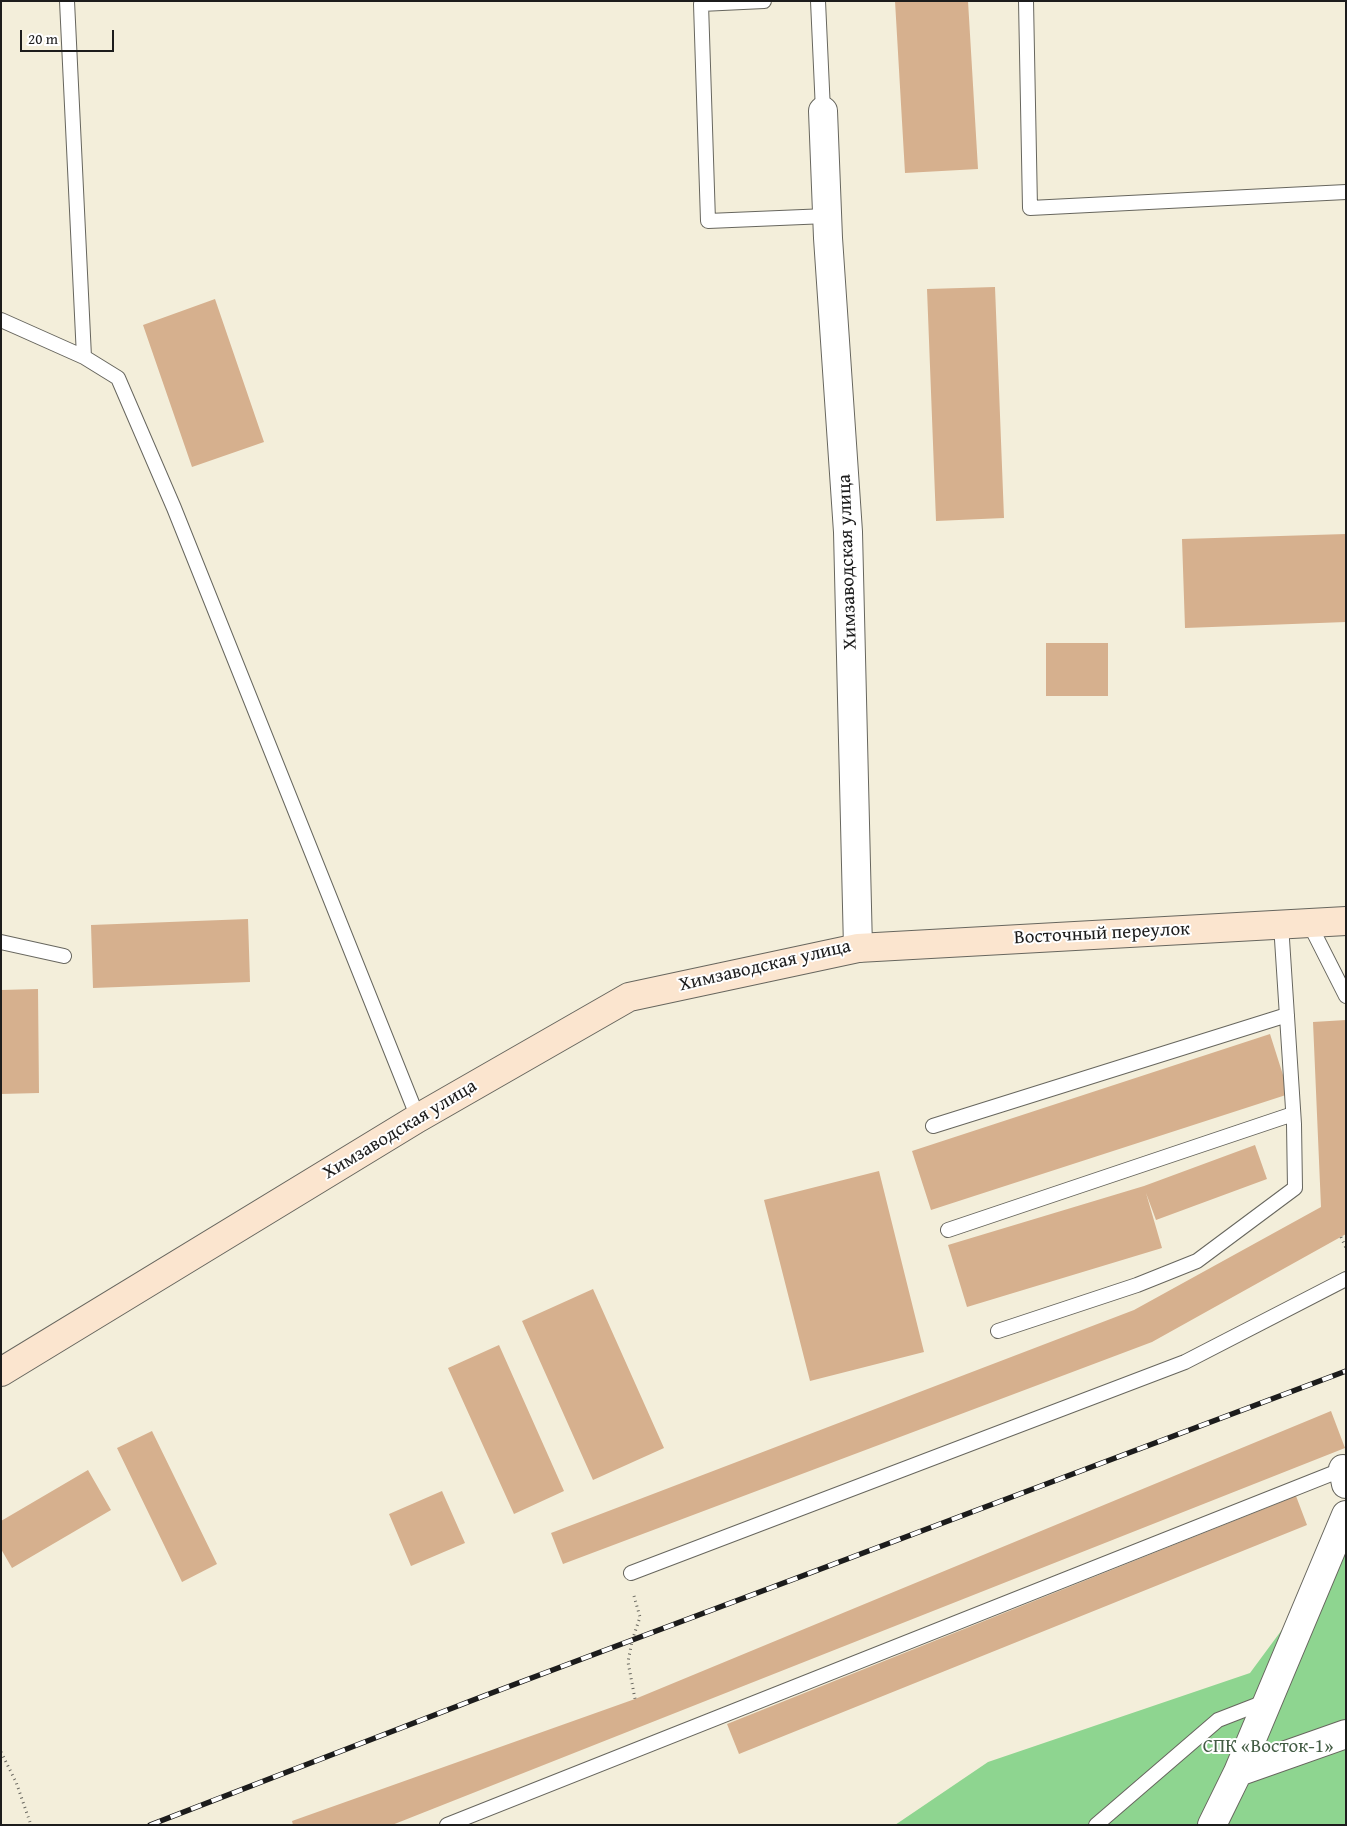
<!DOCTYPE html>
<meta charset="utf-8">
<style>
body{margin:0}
#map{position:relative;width:1347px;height:1826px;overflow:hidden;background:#f3eeda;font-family:"Gentium Book Plus",serif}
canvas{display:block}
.frame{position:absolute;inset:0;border:2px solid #1c1c1c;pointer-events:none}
.scale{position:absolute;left:20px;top:30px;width:94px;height:22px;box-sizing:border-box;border:2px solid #1c1c1c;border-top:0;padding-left:6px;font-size:15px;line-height:18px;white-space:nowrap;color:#1c1c1c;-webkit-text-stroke:4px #fff;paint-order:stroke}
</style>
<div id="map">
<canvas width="1347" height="1826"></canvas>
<div class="frame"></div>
<div class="scale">20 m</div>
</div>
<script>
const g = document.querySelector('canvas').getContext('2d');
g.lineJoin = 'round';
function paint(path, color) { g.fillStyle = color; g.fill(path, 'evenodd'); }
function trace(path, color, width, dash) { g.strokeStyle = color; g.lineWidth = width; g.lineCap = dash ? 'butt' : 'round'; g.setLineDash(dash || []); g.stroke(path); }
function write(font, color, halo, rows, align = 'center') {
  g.font = font + ' "Gentium Book Plus",serif'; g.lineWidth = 4; g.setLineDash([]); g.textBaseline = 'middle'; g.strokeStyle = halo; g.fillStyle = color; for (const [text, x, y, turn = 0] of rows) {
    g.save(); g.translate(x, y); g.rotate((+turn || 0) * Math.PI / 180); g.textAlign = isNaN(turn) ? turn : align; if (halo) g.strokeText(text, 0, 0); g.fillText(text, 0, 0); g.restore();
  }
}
paint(new Path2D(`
 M1346,1543v282h-451l93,-63 262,-89z`), '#8ed590');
paint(new Path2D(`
 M895,1h73l10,168 -73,4z
 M995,287l9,231 -68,3 -9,-232z
 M215,299l49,143 -72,25 -49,-142z
 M1346,534v88l-161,6 -3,-89z
 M1046,643h62v53h-62z
 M248,919l2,63 -157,6 -2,-63z
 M38,989l1,104 -38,1v-104z
 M1346,1020v214l-194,108 -589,222 -12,-31 583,-223 187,-103 -8,-185z
 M1270,1034l19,60 -358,116 -19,-59z
 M1255,1145l12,34 -111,41 -10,-27 16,55 -195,59 -19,-62 196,-59z
 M879,1171l45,181 -114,29 -46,-181z
 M593,1289l71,159 -71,32 -71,-159z
 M499,1345l65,146 -50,23 -66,-146z
 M1331,1411l14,37 -953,377h-99l-1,-4 343,-122z
 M152,1431l65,133 -35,18 -65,-134z
 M88,1470l23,40 -99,58 -11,-19v-28z
 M442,1491l23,52 -54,23 -22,-52z
 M1296,1496l11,29 -568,229 -12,-30z`), '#d6b08e');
const lane = new Path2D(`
 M67,1l17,356 34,21 56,130 244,610
 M764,1l-63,3 7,217 119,-5
 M818,1l5,110
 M1026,1l4,207 316,-16
 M1,320l83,37
 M1309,923l37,73
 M1,942l63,14
 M933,1126l354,-111
 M948,1230l345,-116
 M998,1331l139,-46 60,-24 98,-73 -1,-64 -13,-200
 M631,1573l554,-211 161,-83
 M447,1825l899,-357
 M1096,1825l122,-105 49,-19`);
const street = new Path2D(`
 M823,111l5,127 20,294 10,416
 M1343,1469l3,15
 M1238,1772l108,-38
 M1212,1825l26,-53 108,-257`);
const secondary = new Path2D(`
 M1,1372l417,-254 211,-121 229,-49 488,-27`);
trace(lane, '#67665e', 16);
trace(street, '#67665e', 30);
trace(secondary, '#67665e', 30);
trace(new Path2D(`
 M1341,1237l5,11
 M634,1596l6,21 -8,24 -4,21 7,37
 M1,1752l15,30 15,43`), '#67665e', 3, [1, 4]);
trace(lane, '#fff', 14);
trace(street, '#fff', 28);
trace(secondary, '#fbe5cf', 28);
const rail = new Path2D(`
 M150,1825l331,-128 865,-326`);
trace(rail, '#1c1c1c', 5.5);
trace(rail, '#fff', 4, [11]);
write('19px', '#1c1c1c', '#fff', [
 ["Химзаводская улица",848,562,-92],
 ["Восточный переулок",1102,934,-3],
 ["Химзаводская улица",765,966,-13],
 ["Химзаводская улица",400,1130,-31]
]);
write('19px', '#445d45', '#fff', [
 ["СПК «Восток-1»",1268,1747]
]);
</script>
